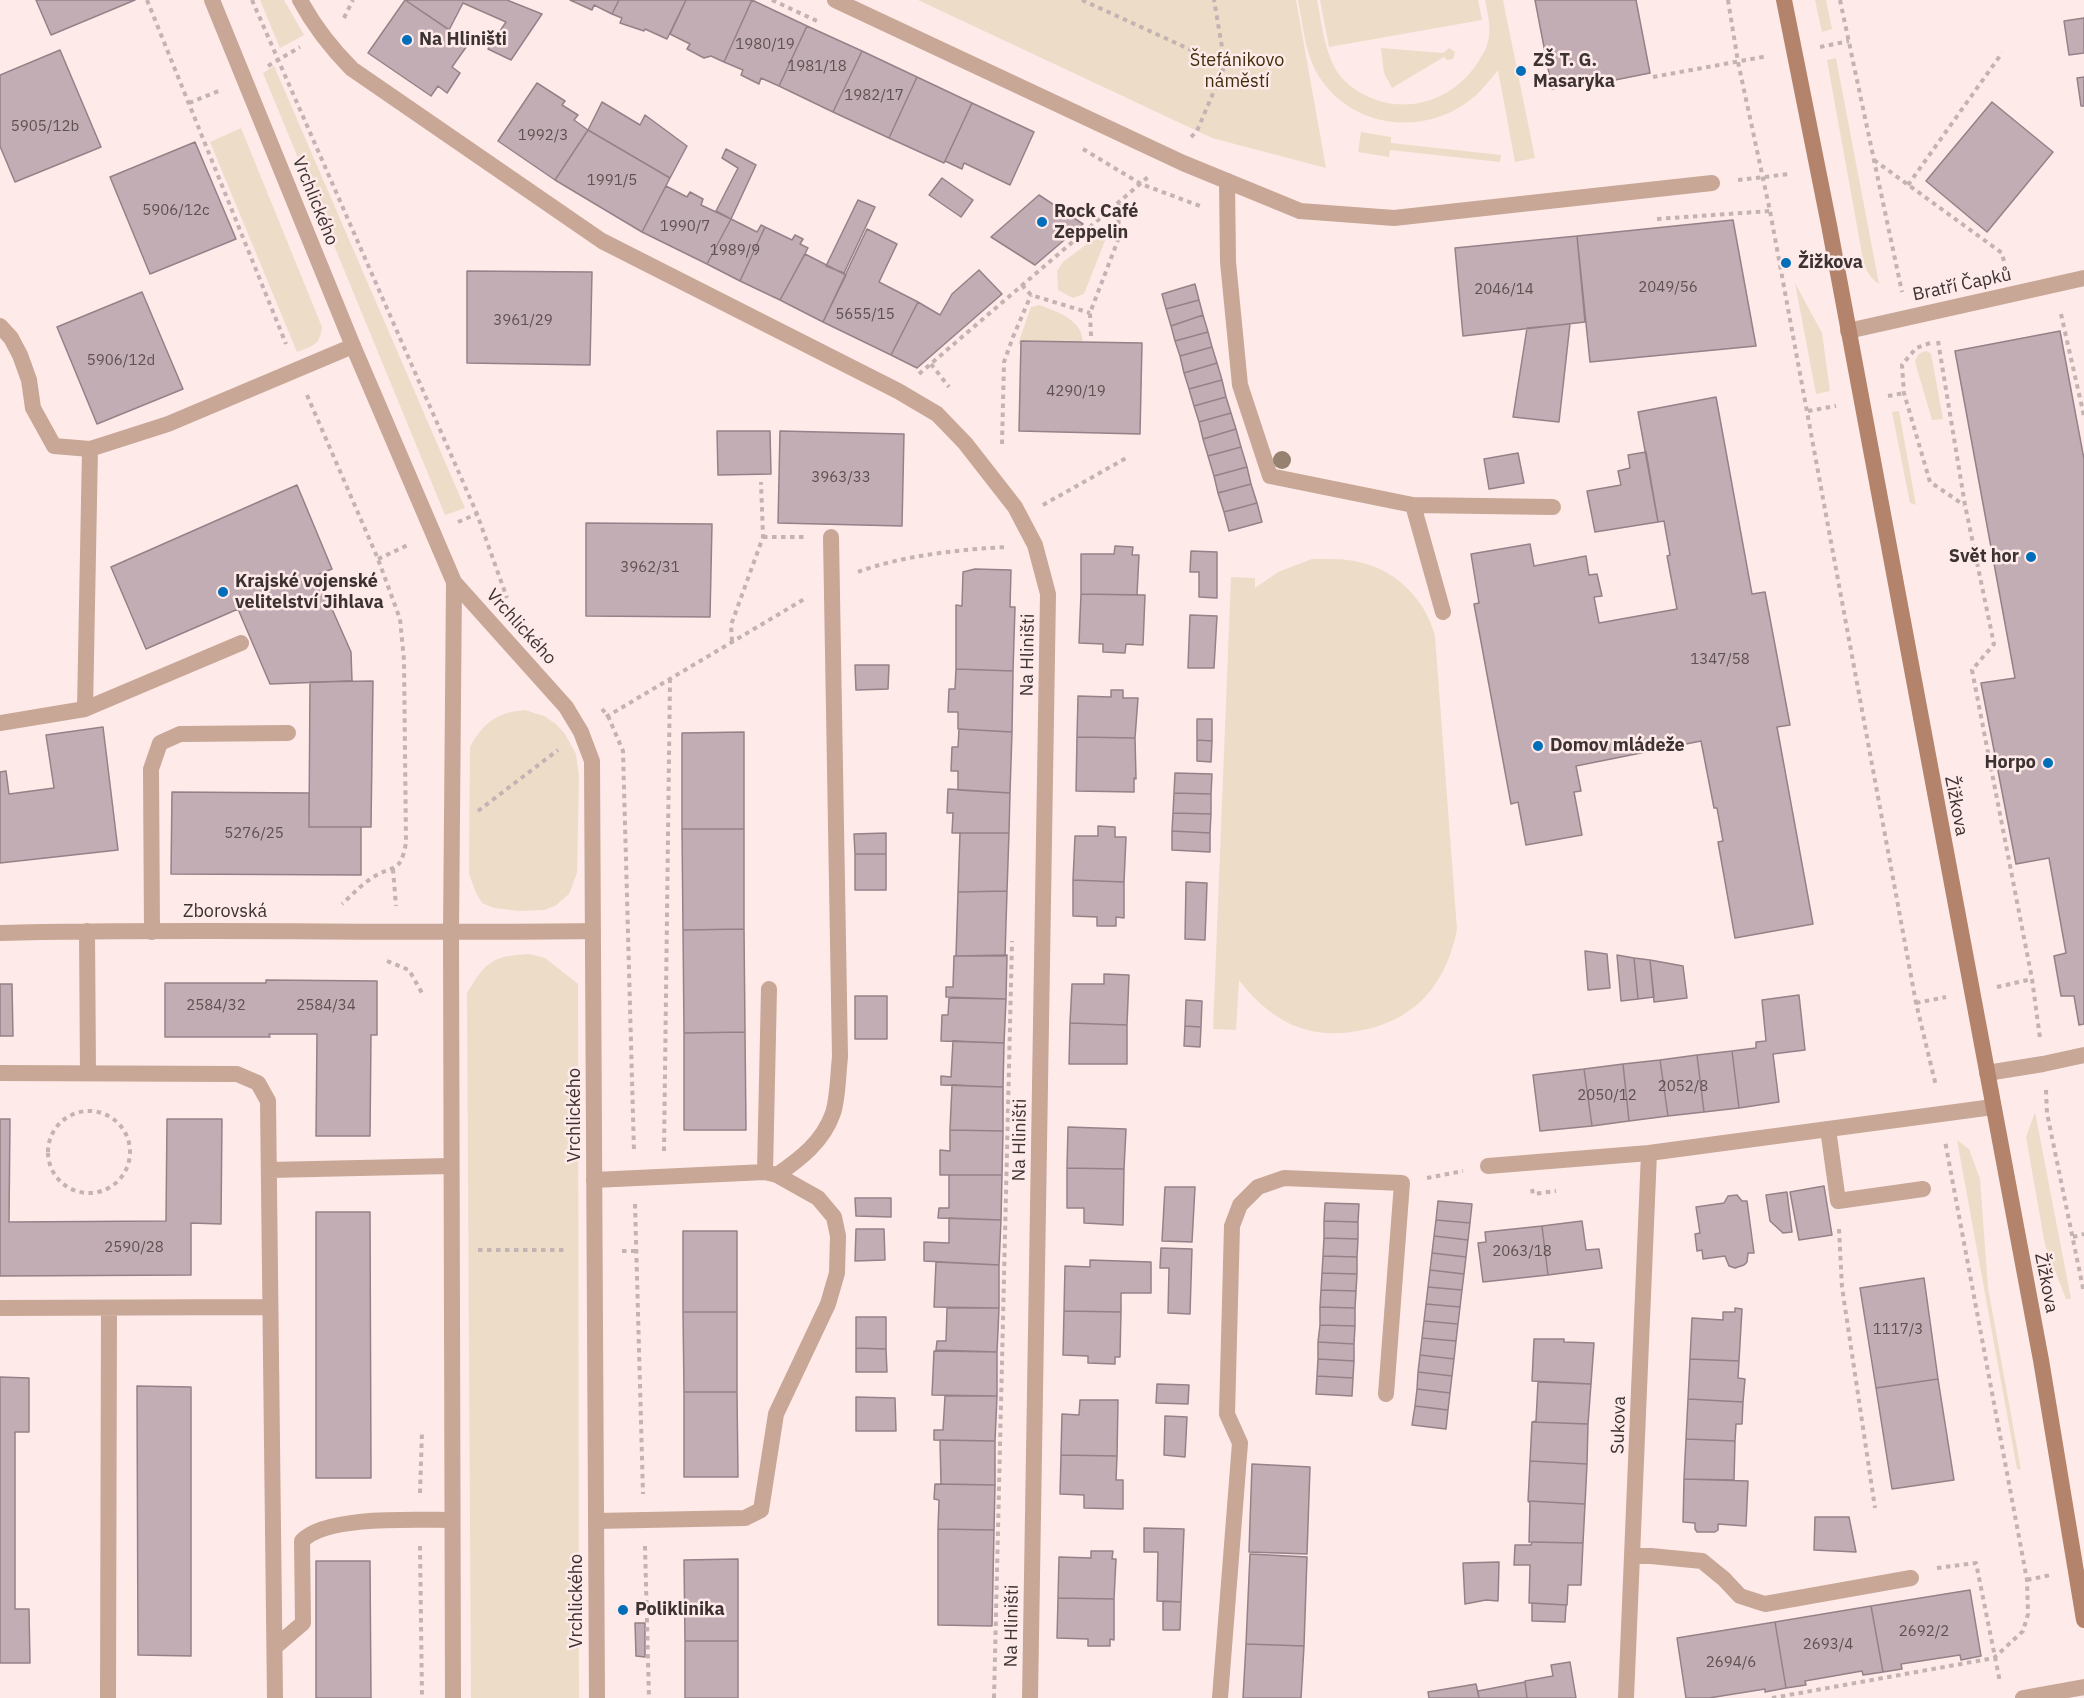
<!DOCTYPE html>
<meta charset="utf-8">
<style>
body{margin:0}
canvas{display:block;background:#fdeae9}
</style>
<canvas width="2084" height="1698"></canvas>
<script>
const g = document.querySelector('canvas').getContext('2d');
g.lineJoin = 'round';
function paint(path, color) { g.fillStyle = color; g.fill(path, 'evenodd'); }
function trace(path, color, width, dash) { g.strokeStyle = color; g.lineWidth = width; g.lineCap = dash ? 'butt' : 'round'; g.setLineDash(dash || []); g.stroke(path); }
function write(font, color, halo, rows, align = 'center') {
  g.font = font + ' "IBM Plex Sans",sans-serif'; g.lineWidth = 5; g.setLineDash([]); g.textBaseline = 'middle'; g.strokeStyle = halo; g.fillStyle = color; for (const [text, x, y, turn = 0] of rows) {
    g.save(); g.translate(x, y); g.rotate((+turn || 0) * Math.PI / 180); g.textAlign = isNaN(turn) ? turn : align; if (halo) g.strokeText(text, 0, 0); g.fillText(text, 0, 0); g.restore();
  }
}
paint(new Path2D(`
 M260,0h24l20,35 -24,13z
 M918,0h378l30,168 -114,-30z
 M1298,0h19c5,24 7,49 19,70 6,10 17,19 27,24 43,24 95,5 118,-37 2,-3 5,-8 6,-12 5,-14 1,-30 -2,-45h18l32,158 -20,4 -17,-92c-8,10 -15,19 -24,27 -49,41 -123,32 -156,-22 -13,-22 -15,-50 -20,-75z
 M1320,0h158l4,20 -153,27z
 M1815,0h11l6,29 -10,3z
 M1449,48l6,4 -2,7 -6,1 -3,-3 -52,31 -8,-15 -3,-25 62,5z
 M1836,58l43,226c-12,-8 -14,-17 -17,-30l-35,-194z
 M274,66l191,442 -20,7 -182,-442z
 M241,128l81,199c-2,18 -9,19 -25,25l-87,-210z
 M1361,132l30,5v6l110,12 -1,7 -110,-12 -1,7 -31,-5z
 M1106,231l2,2 -24,61 -11,4 -15,-8 -1,-19 6,-9 40,-30z
 M1795,283l27,50 8,58 -14,3z
 M1039,305c20,7 44,15 44,39h-65l13,-37z
 M1927,351l4,3 12,65 -11,1 -17,-58c2,-7 5,-10 12,-11z
 M1899,411l17,94 -6,-2 -18,-91z
 M1312,559c17,0 35,-1 51,4 35,9 63,38 72,73l22,294c-11,53 -40,89 -94,100 -20,4 -39,5 -59,-1 -26,-7 -49,-28 -65,-49l-3,50 -23,-1 18,-452 24,1v10l23,-16z
 M525,710l19,6 12,8 9,10 11,20 3,23 -2,96 -8,21 -14,12 -11,4 -24,1 -26,-3 -12,-5 -6,-10 -7,-19 1,-127c13,-24 27,-35 55,-37z
 M529,954l16,4 33,26 1,714h-108l-4,-705c19,-31 24,-37 62,-39z
 M2035,1112l36,187h-5l-21,-54 -19,-108z
 M1957,1140l12,9 11,30 8,109 33,182 -4,-1z`), '#edddc8');
const building = new Path2D(`
 M36,0h99l-84,35z
 M405,0l64,43 -17,24 8,6 -13,20 -9,-7 -7,10 -63,-43z
 M405,0h102l35,14 -31,46 -23,-11 18,-27 -43,-19 -14,27z
 M570,0h49l-7,14 -18,-9 -2,5z
 M619,0h67l-19,39 -22,-10 -1,2 -24,-8 2,-5 -10,-4z
 M686,0h66l-28,62 -13,-6 -7,2 -17,-9 3,-5 -20,-10z
 M752,0l55,26 -28,60 -18,-8 -2,6 -18,-9 2,-5 -19,-8z
 M1535,0h101l14,73 -60,12v-4l-38,8z
 M2084,18v35l-15,2 -5,-34z
 M807,26l55,25 -29,61 -54,-26z
 M60,50l41,97 -86,35 -15,-36v-71z
 M862,51l55,26 -28,61 -56,-26z
 M917,77l55,26 -28,60 -55,-25z
 M2084,77v29h-3l-4,-28z
 M537,83l28,18 -3,4 16,10 -4,5 14,10 -33,50 -57,-39z
 M602,102l38,23 5,-10 42,31 -17,32 -82,-48z
 M1992,102l61,50 -66,80 -61,-51z
 M972,103l62,29 -24,53 -46,-22 -2,6 -17,-8z
 M588,130l82,48 -28,54 -87,-52z
 M195,142l41,97 -86,35 -40,-97z
 M726,149l30,16 -25,54 -15,-8 22,-43 -16,-10z
 M942,178l31,22 -12,17 -32,-22z
 M666,186l21,11 3,-5 13,7 -2,6 30,14 -24,45 -65,-32z
 M1039,195l44,29 -48,41 -44,-28z
 M858,200l17,7 -31,66 -18,-7z
 M731,219l26,13 4,-7 4,2 -25,54 -33,-17z
 M1733,220l23,126 -166,16 -13,-126z
 M765,227l27,13 3,-5 8,4 -3,5 8,4 -28,52 -40,-19z
 M867,229l30,15 -18,38 39,20 -27,53 -68,-33z
 M1577,236l8,86 -122,14 -8,-88z
 M805,254l41,21 -23,47 -43,-22z
 M979,270l23,24 -85,74 -26,-13 27,-53 22,13 12,-21z
 M467,271l125,1 -2,93 -123,-2z
 M1195,284l4,16 -33,9 -4,-15z
 M142,292l41,97 -86,35 -40,-97z
 M1199,300l4,15 -32,11 -5,-17z
 M1203,315l5,17 -33,9 -4,-15z
 M1570,324l-11,98 -46,-5 14,-89z
 M2060,331l24,128v565l-5,1 -5,-29h-13l-7,-40 12,-3 -17,-95 -33,6 -35,-181 34,-5 -60,-327z
 M1208,332l4,15 -32,9 -5,-15z
 M1021,341l121,2 -2,91 -121,-3z
 M1212,347l5,16 -33,10 -4,-17z
 M1217,363l5,17 -33,9 -5,-16z
 M1222,380l4,17 -32,9 -5,-17z
 M1226,397l5,16 -32,9 -5,-16z
 M1716,397l36,197 13,-2 25,133 -13,2 36,197 -78,14 -17,-96 5,-1 -6,-33h-3l-13,-67 -125,25 5,25 -7,1 8,43 -56,10 -8,-43 -7,2 -37,-200 5,-1 -8,-49 59,-10 4,22 52,-10 3,19 8,-1 5,22 -8,1 5,26 78,-14 -10,-53 3,-1 -6,-34 -6,1 -20,-110z
 M1231,413l5,16 -33,10 -4,-17z
 M1236,429l5,18 -33,9 -5,-17z
 M717,431h53l1,43 -53,1z
 M780,431l124,3 -2,92 -124,-3z
 M1241,447l6,20 -33,9 -6,-20z
 M1646,452l12,70 -63,10 -8,-41 34,-6 -3,-14 12,-3 -2,-13z
 M1518,453l6,30 -35,6 -5,-30z
 M1247,467l4,17 -33,9 -4,-17z
 M1251,484l6,19 -33,9 -6,-19z
 M297,485l35,84 -15,6 34,77 1,29 -82,3 -32,-75 -92,40 -35,-82z
 M1257,503l5,19 -33,9 -5,-19z
 M586,523l126,1 -2,93 -124,-1z
 M1115,546l18,1 -1,8h7l-2,40 -56,-1v-40h33z
 M1191,551l26,1v46l-18,-1v-25h-9z
 M975,569l36,1 -1,37h5l-2,64 -57,-2v-64l6,1 1,-34z
 M1081,594l64,1 -2,50 -17,-1 -1,9 -22,-1v-8l-24,-1z
 M1190,615l27,1 -3,52h-26z
 M855,665h34l-1,24 -32,1z
 M956,669l57,2 -1,61 -54,-3v-17h-10l1,-23h6z
 M373,681l-2,146h-62l1,-145z
 M1111,690h12v8h15l-3,40 -58,-1 1,-41 33,1z
 M1197,719h15v22l-15,-1z
 M103,727l15,123 -118,13v-91l6,-1 3,23 45,-6 -8,-53z
 M959,729l53,3 -2,61 -52,-3v-19h-7l1,-24h6z
 M744,732v97h-62v-96z
 M1077,737l58,1 1,41 -2,-1v14l-58,-1z
 M1197,740l15,1 -1,21 -14,-1z
 M1175,773l37,1 -1,20 -37,-1z
 M948,789l62,4 -1,40h-57l1,-20h-6z
 M172,792l137,1v34h52v48l-190,-1z
 M1174,793l37,1v20l-38,-1z
 M1173,813l38,1 -1,19 -38,-2z
 M1098,826l17,1v10h11l-2,45 -51,-2 2,-44h23z
 M682,829h62v100l-61,1z
 M1172,831l38,2v19l-38,-2z
 M886,833v21h-31l-1,-20z
 M960,833h49l-2,58 -49,1z
 M855,854h31v36h-31z
 M1073,880l51,2v36l-8,-1v9h-19v-9l-24,-1z
 M1186,882l21,1 -2,57 -20,-1z
 M1007,891l-2,65h-49l2,-64z
 M744,929l1,103 -61,1 -1,-103z
 M1585,951l22,3 3,34 -22,2z
 M1007,955l-1,44 -60,-2v-10h7l1,-31z
 M1617,955l17,3 4,41 -17,2z
 M1634,958l16,2 4,37 -16,2z
 M1650,960l33,6 4,32 -33,4z
 M1104,974l25,1 -2,50 -57,-2 2,-39h32z
 M266,980l111,1v54h-6l-1,101h-54l1,-102h-48l1,3h-105v-54h101z
 M0,984h12l1,52h-13z
 M1799,995l6,55 -32,4 6,48 -40,6 -7,-57 24,-3v-6l10,-1 -4,-41z
 M855,996h32v43h-32z
 M949,998l57,1 -2,44 -63,-2 1,-26h6z
 M1186,1000l16,1 -1,26 -16,-1z
 M1070,1023l57,2v39h-58z
 M1185,1026l16,1 -1,20 -16,-1z
 M745,1032l1,98h-62v-97z
 M953,1041l51,2 -1,44 -62,-2v-9l10,1z
 M1732,1051l7,57 -35,4 -7,-57z
 M1697,1055l7,57 -36,4 -8,-56z
 M1660,1060l8,56 -39,5 -6,-57z
 M1623,1064l6,57 -37,5 -8,-57z
 M1584,1069l8,57 -52,5 -7,-56z
 M952,1085l51,2v44l-53,-1z
 M0,1119h10l-1,103 157,-1 1,-102h55l-1,105 -30,-1v52l-191,1z
 M1068,1127l58,2 -2,40 -57,-1z
 M950,1130l53,1 -1,44h-62v-25l10,1z
 M1067,1168l57,1 -1,56 -39,-2v-15h-17z
 M949,1175h53l-1,45 -63,-2 1,-10h10z
 M1824,1186l8,49 -33,5 -9,-48z
 M1165,1187h30l-3,55 -30,-1z
 M1787,1192l5,40 -9,1 -13,-12 -4,-26z
 M1737,1195l5,6h5l7,52h-6l-1,9 -3,3 -9,3 -6,-2 -4,-10 -22,3 -1,-9 -5,1 -2,-17 5,-1 -4,-26 28,-4 4,-7z
 M855,1198h36v19l-35,-1z
 M1438,1201l34,3 -2,19 -34,-3z
 M1325,1203l34,1 -1,18 -34,-1z
 M316,1212h54l1,266h-55z
 M949,1218l52,2 -2,45 -75,-4v-19l25,1z
 M1436,1220l34,3 -2,17 -34,-4z
 M1324,1221l34,1v17l-34,-1z
 M1582,1221l4,29 13,-1 3,19 -54,7 -6,-49z
 M1542,1226l6,49 -65,7 -5,-39 8,-1 -1,-10z
 M856,1229h28l1,31 -30,1z
 M683,1231h54v81h-54z
 M1434,1236l34,4 -2,17 -34,-4z
 M1324,1238l34,1 -1,18 -34,-1z
 M1161,1248l31,1 -2,65 -22,-1 1,-45h-9z
 M1432,1253l34,4 -2,17 -34,-4z
 M1323,1256l34,1v17l-35,-1z
 M1090,1260l61,2v31h-30v19l-57,-1 1,-45 25,1z
 M936,1262l63,3v43l-65,-1z
 M1430,1270l34,4 -2,16 -34,-3z
 M1322,1273l35,1 -1,17 -35,-1z
 M1924,1278l14,101 -62,9 -16,-100z
 M1428,1287l34,3 -2,17 -34,-3z
 M1321,1290l35,1 -1,17 -35,-1z
 M1426,1304l34,3 -2,17 -34,-3z
 M1320,1307l35,1v18l-35,-1z
 M947,1308h52l-2,44 -61,-2 1,-9h9z
 M1735,1308l7,1 -3,52 -49,-2 2,-41 31,2v-8h12z
 M1064,1311l57,1 -1,45h-5v7l-27,-1v-7l-25,-1z
 M683,1312h54v80h-53z
 M856,1317h30v32l-30,-1z
 M1424,1321l34,3 -2,17 -34,-3z
 M1320,1325l35,1 -1,18 -36,-2z
 M1422,1338l34,3 -2,18 -34,-4z
 M1534,1339h30v3l30,1 -3,41 -59,-3z
 M1318,1342l36,2v17l-36,-2z
 M856,1348l30,1 1,23h-31z
 M934,1351l63,1v44l-65,-1z
 M1420,1355l34,4 -2,17 -34,-4z
 M1318,1359l36,2 -1,17 -36,-2z
 M1690,1359l49,2 -1,17 7,1 -2,23 -55,-3z
 M1418,1372l34,4 -2,17 -33,-4z
 M1317,1376l36,2 -1,18 -36,-2z
 M0,1377l29,1v54h-14v177h14l1,54h-30z
 M1938,1379l16,101 -62,9 -16,-101z
 M1538,1382l53,2 -3,40 -56,-2 4,-1z
 M1157,1384l32,1 -1,19 -32,-1z
 M137,1386l54,1v269l-53,-1z
 M1417,1389l33,4 -2,17 -33,-4z
 M684,1392h53l1,85h-54z
 M945,1396h52l-2,45 -61,-1v-10h9z
 M856,1397l39,1 1,33h-40z
 M1688,1399l55,3 -1,22h-6l-1,17 -49,-2z
 M1080,1400h38l-1,56 -56,-1 1,-41 17,1z
 M1415,1406l33,4 -2,19 -34,-4z
 M1165,1416l22,1 -2,40 -21,-2z
 M1532,1422l56,2 -1,40 -57,-3z
 M1686,1439l49,2 -1,39 -50,-1z
 M940,1440l55,1v44l-54,-1z
 M1061,1455l56,1 -1,24h7v29l-39,-1v-13l-24,-1z
 M1530,1461l57,3 -2,40 -57,-3z
 M1252,1464l58,3 -3,87 -58,-2z
 M1684,1479l64,2 -2,45 -28,-2v6l-3,2h-18l-2,-3v-6l-12,-1z
 M935,1484l60,1 -1,45 -56,-1 1,-29 -5,-1z
 M1528,1501l57,3 -2,39 -54,-1 1,-39z
 M1815,1517h34l7,35 -42,-2z
 M1144,1528l40,1 -3,73 -24,-1 1,-49h-14z
 M938,1529l56,1 -2,96 -54,-1z
 M1532,1542l51,1 -2,42h-13l-1,20 -38,-2 1,-38h-16l1,-20h16z
 M1091,1551h22l-1,8h4l-2,40 -56,-1 1,-41 32,1z
 M1250,1554l57,3 -3,89 -58,-2z
 M738,1559v82h-53l-1,-81z
 M316,1561h54l1,137h-55z
 M1499,1562l-1,39 -12,-1 -21,4 -2,-41z
 M1970,1590l11,66 -20,4 -1,-5 -59,9 1,5 -19,3 -12,-66z
 M1058,1598l56,1v41l-4,-1v7h-22v-7l-31,-1z
 M1163,1601l18,1 -1,28h-17z
 M1532,1603l34,2 -1,17 -33,-1z
 M1871,1606l12,66 -20,3 -1,-4 -57,10 1,4 -20,3 -11,-66z
 M1775,1622l11,66 -21,4v-3l-56,9h-23l-9,-60z
 M635,1623h10v34l-9,-1z
 M685,1641h53v57h-53z
 M1246,1644l58,2 -3,52h-58z
 M1570,1662l6,36h-49l-2,-17 28,-5 -2,-11z
 M1525,1682l2,16h-48l-1,-7z
 M1476,1684l3,14h-50l-1,-6z`);
paint(building, '#c2adb4');
trace(building, '#968188', 1.5);
trace(new Path2D(`
 M147,0l139,344
 M252,0l225,514 30,84
 M772,0l45,21
 M1082,0l142,65
 M1728,0l10,62 32,149 146,792 20,83
 M1840,0l62,292
 M344,18l9,-18
 M1820,47l29,-6
 M268,66l32,-19
 M1653,77l115,-21
 M189,103l32,-13
 M1191,137l6,-6 28,-66 -11,-65
 M1083,149l58,35 59,22
 M1874,160l128,93 4,17
 M1738,180l52,-6
 M1908,185l94,-132
 M1657,219l113,-8
 M1022,285l9,10 59,18
 M2061,314l23,102
 M1091,336l-1,-23 28,-73 1,-36
 M1938,341l27,164 29,139 -22,26 60,309 8,59
 M1930,343l-14,5 -14,17 2,28 26,89 34,23
 M931,364l18,23
 M919,374l229,-197
 M307,395l71,164 22,60 4,41 2,183c-6,32 -13,21 -34,35 -11,7 -20,17 -30,26
 M1888,396l16,-3
 M1808,411l28,-5
 M1002,444l2,-82 9,-25 18,-42
 M1043,505l85,-48
 M458,522l19,-8
 M763,537h42
 M378,559l32,-15
 M858,572c41,-16 105,-23 149,-25
 M732,641l-1,-16 32,-88 -2,-55
 M602,709l6,7 15,35 11,401
 M606,717l200,-119
 M478,811l80,-61
 M393,869l3,37
 M387,961l22,9 13,23
 M1997,987l35,-8
 M1916,1003l30,-6
 M2046,1090l1,23 37,180
 M48 1152a41 41 0 1 1 82 0a41 41 0 1 1-82 0Z
 M664,1151l6,-473
 M1427,1178l36,-7
 M1532,1189l1,5 23,-3
 M635,1204l8,290
 M1839,1229l3,58 33,221
 M2073,1237l11,-3
 M478,1250h89
 M622,1251h15
 M420,1493l2,-61
 M420,1546l2,152
 M645,1546l4,152
 M1937,1568l39,-5 24,119
 M2027,1580l24,-5
 M994,1698l18,-757
 M1772,1698l222,-40 29,-27 5,-17 -1,-34 -82,-439`), '#c3b3b2', 4, [4.5, 4.5]);
trace(new Path2D(`
 M1227,181l1,81 12,123 30,91 143,29 140,2
 M0,326l11,12 9,17 9,25 4,28 21,38 36,3 -5,260
 M90,449l78,-25 185,-78
 M1413,505l30,107
 M0,723l85,-14 156,-66
 M152,932l-1,-163 9,-26 20,-9 108,-1
 M1828,1129l10,72 85,-12
 M765,1172l4,-183
 M777,1175c23,-16 46,-33 56,-62 5,-15 5,-39 7,-56l-9,-520
 M594,1180l171,-8 12,3 41,23 16,19 4,19 -1,37 -9,31 -52,110 -15,96 -16,8 -149,3
 M1633,1556h18l51,5 22,18 16,17 25,8 146,-26
 M1220,1698l20,-255 -13,-29 5,-188 8,-21 18,-18 26,-9 118,5 -16,211`), '#c8a796', 16);
trace(new Path2D(`
 M300,0c14,26 31,48 52,69l250,172 296,150 39,23 28,29 50,64 20,38 13,49 -18,1104
 M835,0l348,163 117,48 94,7 318,-35
 M1848,331l236,-53
 M87,931l1,142
 M0,933c197,-5 395,1 592,-2
 M0,1073l237,1 21,9 10,18 7,597
 M1987,1073l56,-9 41,-9
 M1488,1166l161,-13 344,-46
 M269,1170l181,-4
 M0,1308l270,-1
 M275,1647l28,-24 -1,-82c24,-26 115,-21 150,-21
 M108,1698l1,-390
 M1626,1698l23,-545`), '#c8a796', 16);
trace(new Path2D(`
 M212,0l141,346 101,236 112,125 15,25 11,29 5,937
 M453,1698l-2,-765 3,-351
 M2023,1698l61,-11`), '#c8a796', 16);
trace(new Path2D(`
 M1784,0l45,225 212,1135 43,260`), '#b3836b', 16);
g.fillStyle = '#96826f';
for (const [x, y] of [
 [1282,460]
]) { g.beginPath(); g.arc(x, y, 9, 0, 2 * Math.PI); g.fill(); }
for (const [x, y, r, color] of [
 [407,40,6,"#006eb9"],
 [1521,71,6,"#006eb9"],
 [1042,222,6,"#006eb9"],
 [1786,263,6,"#006eb9"],
 [2031,557,6,"#006eb9"],
 [223,592,6,"#006eb9"],
 [1538,746,6,"#006eb9"],
 [2048,763,6,"#006eb9"],
 [623,1610,6,"#006eb9"]
]) { const dot = new Path2D(); dot.arc(x, y, r, 0, 2 * Math.PI); g.fillStyle = color; g.fill(dot); trace(dot, '#fdeae9', 2); }
write('15px', '#5e5152', null, [
 ["1980/19",765,45],
 ["1981/18",817,67],
 ["1982/17",874,96],
 ["5905/12b",45,127],
 ["1992/3",543,136],
 ["1991/5",612,181],
 ["5906/12c",176,211],
 ["1990/7",685,227],
 ["1989/9",735,251],
 ["2049/56",1668,288],
 ["2046/14",1504,290],
 ["5655/15",865,315],
 ["3961/29",523,321],
 ["5906/12d",121,361],
 ["4290/19",1076,392],
 ["3963/33",841,478],
 ["3962/31",650,568],
 ["1347/58",1720,660],
 ["5276/25",254,834],
 ["2584/32",216,1006],
 ["2584/34",326,1006],
 ["2052/8",1683,1087],
 ["2050/12",1607,1096],
 ["2590/28",134,1248],
 ["2063/18",1522,1252],
 ["1117/3",1898,1330],
 ["2692/2",1924,1632],
 ["2693/4",1828,1645],
 ["2694/6",1731,1663]
]);
write('bold 18px', '#3c3232', '#fdeae9', [
 ["Na Hliništi",419,40],
 ["ZŠ T. G.",1533,61],
 ["Masaryka",1533,82],
 ["Rock Café",1054,212],
 ["Zeppelin",1054,233],
 ["Žižkova",1798,263],
 ["Svět hor",2019,557,"right"],
 ["Krajské vojenské",235,582],
 ["velitelství Jihlava",235,603],
 ["Domov mládeže",1550,746],
 ["Horpo",2036,763,"right"],
 ["Poliklinika",635,1610]
], 'left');
write('18px', '#422d0b', '#fdeae9', [
 ["Štefánikovo",1237,61],
 ["náměstí",1237,82]
]);
write('18px', '#3c3232', '#fdeae9', [
 ["Vrchlického",315,201,68],
 ["Bratří Čapků",1962,285,-12],
 ["Vrchlického",521,627,48],
 ["Na Hliništi",1028,655,-89],
 ["Žižkova",1956,806,79],
 ["Zborovská",225,912],
 ["Vrchlického",575,1115,-90],
 ["Na Hliništi",1020,1140,-89],
 ["Žižkova",2046,1283,79],
 ["Sukova",1619,1425,-88],
 ["Vrchlického",577,1601,-90],
 ["Na Hliništi",1012,1626,-89]
]);
</script>
